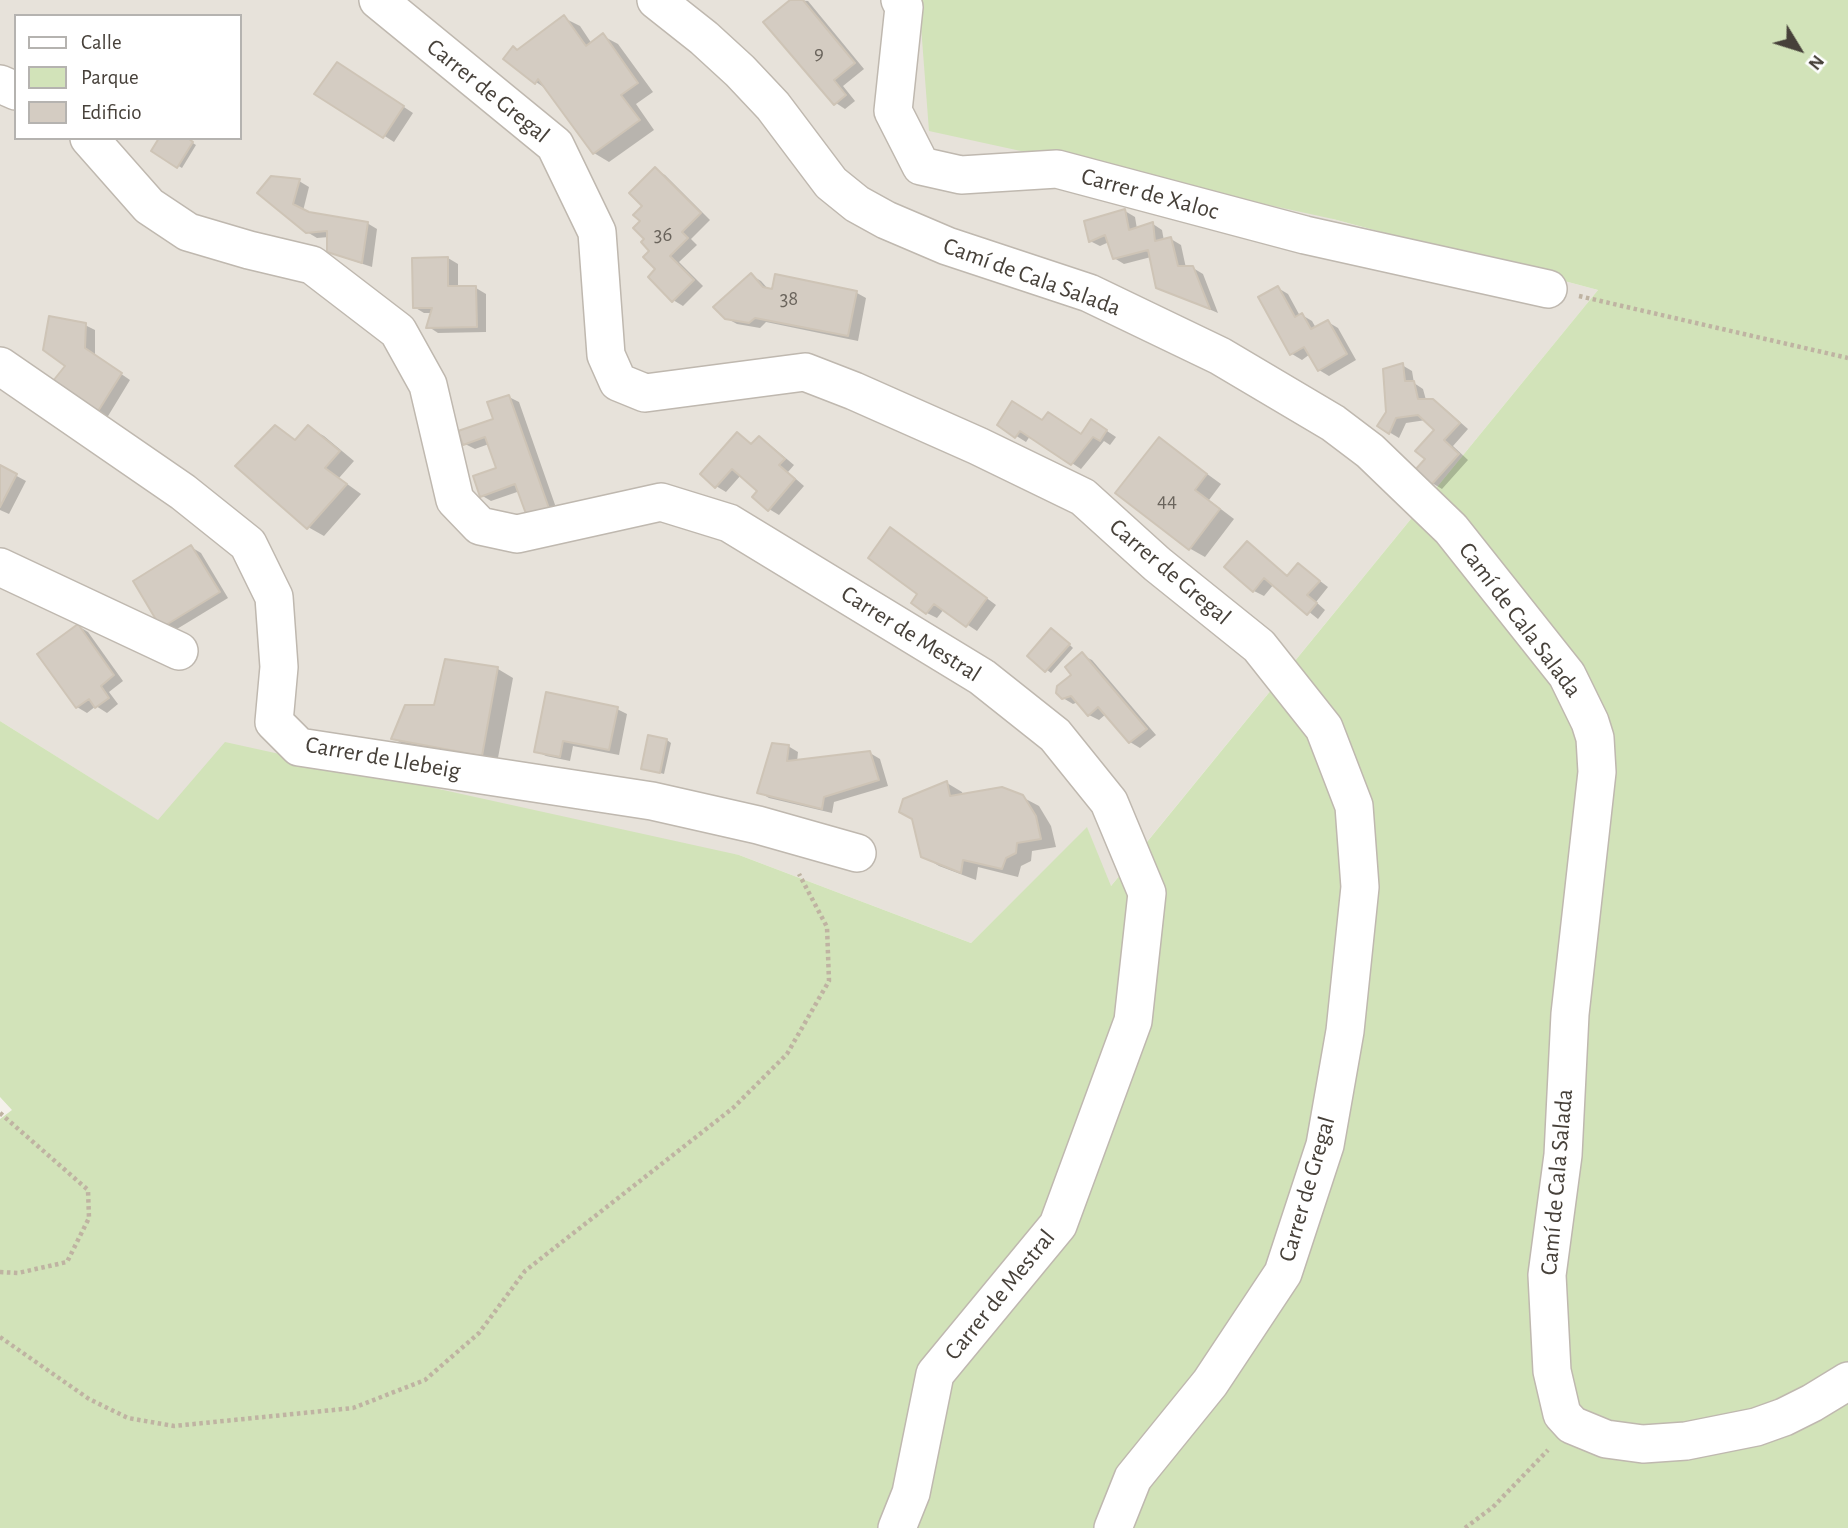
<!DOCTYPE html>
<meta charset="utf-8">
<style>
body{margin:0}
#map{position:relative;width:1848px;height:1528px;overflow:hidden;background:#f4f1eb;font-family:"Alegreya Sans",sans-serif}
canvas{display:block}
.legend{position:absolute;left:14px;top:14px;width:228px;height:126px;box-sizing:border-box;background:#fff;border:2px solid #b5b3b0;margin:0;padding:9px 12px;list-style:none;font-size:21px;color:#47413a}
.legend li{display:flex;align-items:center;gap:14px;height:35px}
.legend b{width:35px;border:2px solid #b5b3b0}
.north{position:absolute;left:1764px;top:14px;width:70px;height:70px;-webkit-text-stroke:5px #fff;paint-order:stroke;rotate:128deg;font-size:19px;font-weight:700;line-height:28px;text-align:center;color:#47413a}
.north::after{content:'';display:block;margin:auto;width:24px;height:32px;background:#47413a;clip-path:polygon(50% 0,100% 100%,50% 72%,0 100%)}
</style>
<div id="map">
<canvas width="1848" height="1528"></canvas>
<ul class="legend">
<li><b style="height:9px;background:#fff"></b>Calle</li>
<li><b style="height:19px;background:#d2e3b9"></b>Parque</li>
<li><b style="height:19px;background:#d4ccc2"></b>Edificio</li>
</ul>
<div class="north">N</div>
</div>
<script>
const g = document.querySelector('canvas').getContext('2d');
g.lineJoin = 'round';
function paint(path, color) { g.fillStyle = color; g.fill(path, 'evenodd'); }
function trace(path, color, width, dash) { g.strokeStyle = color; g.lineWidth = width; g.lineCap = dash ? 'butt' : 'round'; g.setLineDash(dash || []); g.stroke(path); }
function write(font, color, halo, rows, align = 'center') {
  g.font = font + ' "Alegreya Sans",sans-serif'; g.lineWidth = 5; g.setLineDash([]); g.textBaseline = 'middle'; g.strokeStyle = halo; g.fillStyle = color; for (const [text, x, y, turn = 0] of rows) {
    g.save(); g.translate(x, y); g.rotate((+turn || 0) * Math.PI / 180); g.textAlign = isNaN(turn) ? turn : align; if (halo) g.strokeText(text, 0, 0); g.fillText(text, 0, 0); g.restore();
  }
}
paint(new Path2D(`
 M0,0h919l414,219 265,71 -488,597 -23,-59 -116,115 -232,-88 -580,-34 -159,-100zM16,16h224v122h-224z`), '#e7e2da');
paint(new Path2D(`
 M919,0h929v1528h-1848v-409l12,-9 -12,-13v-376l158,99 67,-78 514,113 232,88 116,-116 24,59 487,-596 -265,-71 -404,-88z`), '#d2e3b9');
paint(new Path2D(`
 M793,0l15,1 56,68 -21,17 12,15 -10,8 -9,-6z
 M564,18l16,8 12,18 11,-8 15,8 35,48 -17,12 18,26 -45,32 -15,-9 -46,-63 -12,-8 -18,-31z
 M348,70l65,43 -19,29 -77,-49z
 M185,138l11,7 -14,23 -29,-17z
 M655,169l10,6 45,45 -19,19 6,6 -18,17 24,24 -20,20 -10,-6 -27,-61 -4,-18z
 M272,178l27,3 10,6 -6,24 64,12 10,6 -5,38 -33,-11 -10,-5v-14l-12,1 -10,-6z
 M1125,211l10,6 2,12 16,-5 9,6 2,11 7,-2 10,6 5,23h7l10,6 15,39 -60,-26 -7,-30 -27,7 -10,-6 -5,-16 -9,4 -10,-5z
 M448,258l10,6v24h18l10,6v38l-48,1 -9,-6 3,-14h-8l-10,-6z
 M751,275l10,6 8,9 88,3 9,5 -8,43 -92,-19 -6,6 -23,-4 -11,-6z
 M1278,288l10,6 12,22 2,-1 10,6 4,7 12,-6 10,6 18,32 -27,16 -10,-6 -9,-16 -8,6 -10,-6z
 M85,325l10,5v26l35,24 -25,41 -10,-6 -28,-49z
 M1402,365l10,6 2,12 9,6 3,11h6l11,7 25,22 -15,17 15,14 -26,29 -10,-6 -5,-24 10,-29 -11,-10 -20,3 -7,15 -20,-12 9,-14z
 M509,397l10,5 41,117 -40,-28 -29,10 -10,-6 17,-26 -9,-25 -14,5 -10,-5 31,-24z
 M1043,422l39,14 19,-9 15,10 -6,8 -6,-4 -23,28 -51,-33 -4,6 -27,-17z
 M275,427l22,14 12,-13 15,8 30,25 -15,17 22,16 -37,42 -16,-9z
 M737,434l16,11 6,-7 10,6 25,21 -6,7 16,14 -25,29 -10,-6 -9,-18 -19,-16 -15,17 -10,-6z
 M1159,439l62,45 -12,16 25,19 -29,38 -16,-9z
 M0,467l26,14 -17,33 -9,-4z
 M901,535l95,70 -19,26 -33,-22 -7,9 -10,-5z
 M1247,543l42,34 10,-12 29,22 -12,15 9,8 -7,9 -44,-35 -10,12 -10,-5z
 M191,547l10,6 27,45 -56,34 -10,-6z
 M78,626l10,6 35,49 -14,11 9,12 -11,9 -11,-7 -9,7 -10,-6z
 M1056,632l17,16 -22,25 -22,-17z
 M1082,655l10,5 64,75 -16,13 -10,-6 -24,-28 -7,6 -10,-5 -11,-13 -5,2 -10,-6z
 M446,661l52,8 15,9 -16,85 -89,-16 -15,-9 42,-31z
 M617,709l10,5 -8,41 -46,-9 -3,15 -24,-5 -10,-5z
 M667,740l4,3 -7,31 -21,-6z
 M788,746l10,6 -1,10 73,-9 10,6 8,27 -54,16 -2,11 -63,-15 -10,-6z
 M947,783l15,9 1,4 59,1 17,9 12,20 5,21 -24,4 -1,10 -10,5 -3,11 -40,-10 -2,13 -37,-14 -16,-10z`), '#0003');
const building = new Path2D(`
 M790,0h13l52,63 -21,17 12,15 -12,10 -71,-83z
 M564,15l22,31 17,-13 35,50 -17,12 19,25 -47,34 -55,-75 -3,5 -32,-25 10,-13 4,4z
 M337,62l67,44 -21,32 -69,-44z
 M159,138h29l5,4 -16,26 -26,-17z
 M655,167l46,46 -19,19 6,6 -18,18 24,24 -22,22 -24,-25 7,-8 -12,-12 6,-6 -8,-9 3,-3 -11,-11 7,-7 -7,-6 9,-9 -13,-13z
 M271,176l29,3 -7,25 16,8 59,10 -6,41 -35,-11v-21l-21,2 -49,-40z
 M1125,209l4,21 24,-8 2,19 16,-4 7,29h15l17,43 -54,-21 -8,-38 -35,9 -8,-24 -16,7 -5,-21z
 M448,257v29h28l1,41 -51,1 6,-20h-19l-1,-50z
 M751,273l12,14 9,2 3,-15 82,17 -9,45 -93,-18 -6,5 -24,-4 -12,-12z
 M1278,286l17,31 7,-4 9,16 17,-9 19,34 -29,17 -14,-24 -14,8 -32,-58z
 M49,316l37,7 -1,25 37,25 -27,43 -46,-30 16,-20 -22,-16z
 M1403,363l2,18h9l4,18h15l27,24 -16,17 15,14 -28,31 -16,-15 10,-11 -10,-8 19,-21 -16,-15 -22,3 -7,16 -12,-8 9,-14 -3,-43z
 M509,395l42,119 -22,8 -14,-38 -35,13 -7,-21 23,-8 -11,-31 -22,8 -5,-14 35,-12 -6,-17z
 M1012,401l30,19 6,-8 33,22 10,-15 16,11 -7,11 -7,-4 -22,28 -51,-34 -5,7 -18,-13z
 M275,425l20,15 13,-15 32,26 -15,17 22,16 -40,45 -72,-63z
 M737,432l14,12 8,-8 26,23 -6,6 16,14 -27,32 -16,-14 5,-6 -25,-22 -17,19 -15,-14z
 M1159,437l48,37 -12,16 25,19 -31,41 -74,-57z
 M0,465l17,9 -17,33z
 M890,527l97,71 -21,29 -32,-23 -8,10 -15,-11 6,-9 -49,-36z
 M1247,541l40,35 11,-13 22,18 -13,14 10,8 -10,12 -43,-37 -11,14 -29,-25z
 M191,545l29,47 -59,36 -28,-47z
 M78,624l36,51 -13,11 8,12 -14,10 -6,-9 -13,9 -39,-54z
 M1051,628l19,16 -25,28 -18,-16z
 M1082,652l65,77 -18,14 -31,-36 -10,9 -17,-20 -9,3 -6,-6 1,-7 14,-11 -6,-8z
 M445,659l53,8 -16,89 -91,-17 14,-34h29z
 M546,692l72,15 -9,43 -46,-9 -3,16 -26,-5z
 M648,735l19,4 -7,34 -19,-4z
 M772,743l17,2 -2,16 83,-10 9,29 -55,17 -2,12 -65,-16z
 M947,781l3,15 52,-9 21,8 13,21 5,23 -24,4 -1,10 -10,5 -4,11 -39,-9 -2,13 -40,-16 -9,-38 -13,-7 4,-13z`);
paint(building, '#d4ccc2');
trace(building, '#cec4b6', 2);
const minor = new Path2D(`
 M378,0l177,145 42,87 9,123 12,27 27,11 160,-21 49,19 124,55 105,51 74,67 102,82 65,82 30,78 6,81 -15,144 -20,114 -42,128 -73,110 -77,95 -20,50
 M656,0l48,38 36,33 33,35 58,77 26,21 29,16 61,26 142,47 131,63 113,67 37,28 81,78 116,146 23,47 5,16 2,34 -27,242 -7,141 -16,120 5,96 10,43 10,11 34,14 37,5 43,-3 70,-14 28,-10 28,-14 36,-22
 M900,0l4,7 -11,104 28,55 40,9 96,-6 248,66 243,54
 M0,84l16,7
 M89,138l60,68 39,26 61,18 63,15 86,66 30,54 27,115 25,26 37,8 144,-32 68,21 253,154 73,58 54,67 38,91 -14,128 -75,204 -123,149 -24,119 -14,35
 M0,366l183,126 65,52 26,53 5,70 -5,55 25,25 353,54 106,24 99,28
 M0,567l179,84`);
trace(minor, '#bfb8af', 40);
trace(new Path2D(`
 M1579,296l269,62
 M0,1113l88,77 1,28 -22,44 -49,11 -18,-1
 M0,1337l89,62 39,19 46,8 179,-18 72,-28 54,-47 46,-62 208,-163 54,-54 42,-73 -2,-54 -28,-53
 M1465,1528l28,-21 55,-57`), '#bfb3a2', 4.5, [3.5, 3.5]);
trace(minor, '#fff', 37);
write('21px', '#6a645c', null, [
 ["9",819,53],
 ["36",663,235],
 ["38",789,299],
 ["44",1167,501]
]);
write('24px', '#47413a', '#fff', [
 ["Carrer de Gregal",488,91,39],
 ["Carrer de Xaloc",1150,194,15],
 ["Camí de Cala Salada",1032,277,20],
 ["Carrer de Gregal",1170,572,40],
 ["Camí de Cala Salada",1520,620,53],
 ["Carrer de Mestral",911,634,32],
 ["Carrer de Llebeig",383,758,10],
 ["Camí de Cala Salada",1557,1182,-85],
 ["Carrer de Gregal",1307,1189,-74],
 ["Carrer de Mestral",1000,1295,-51]
]);
</script>
